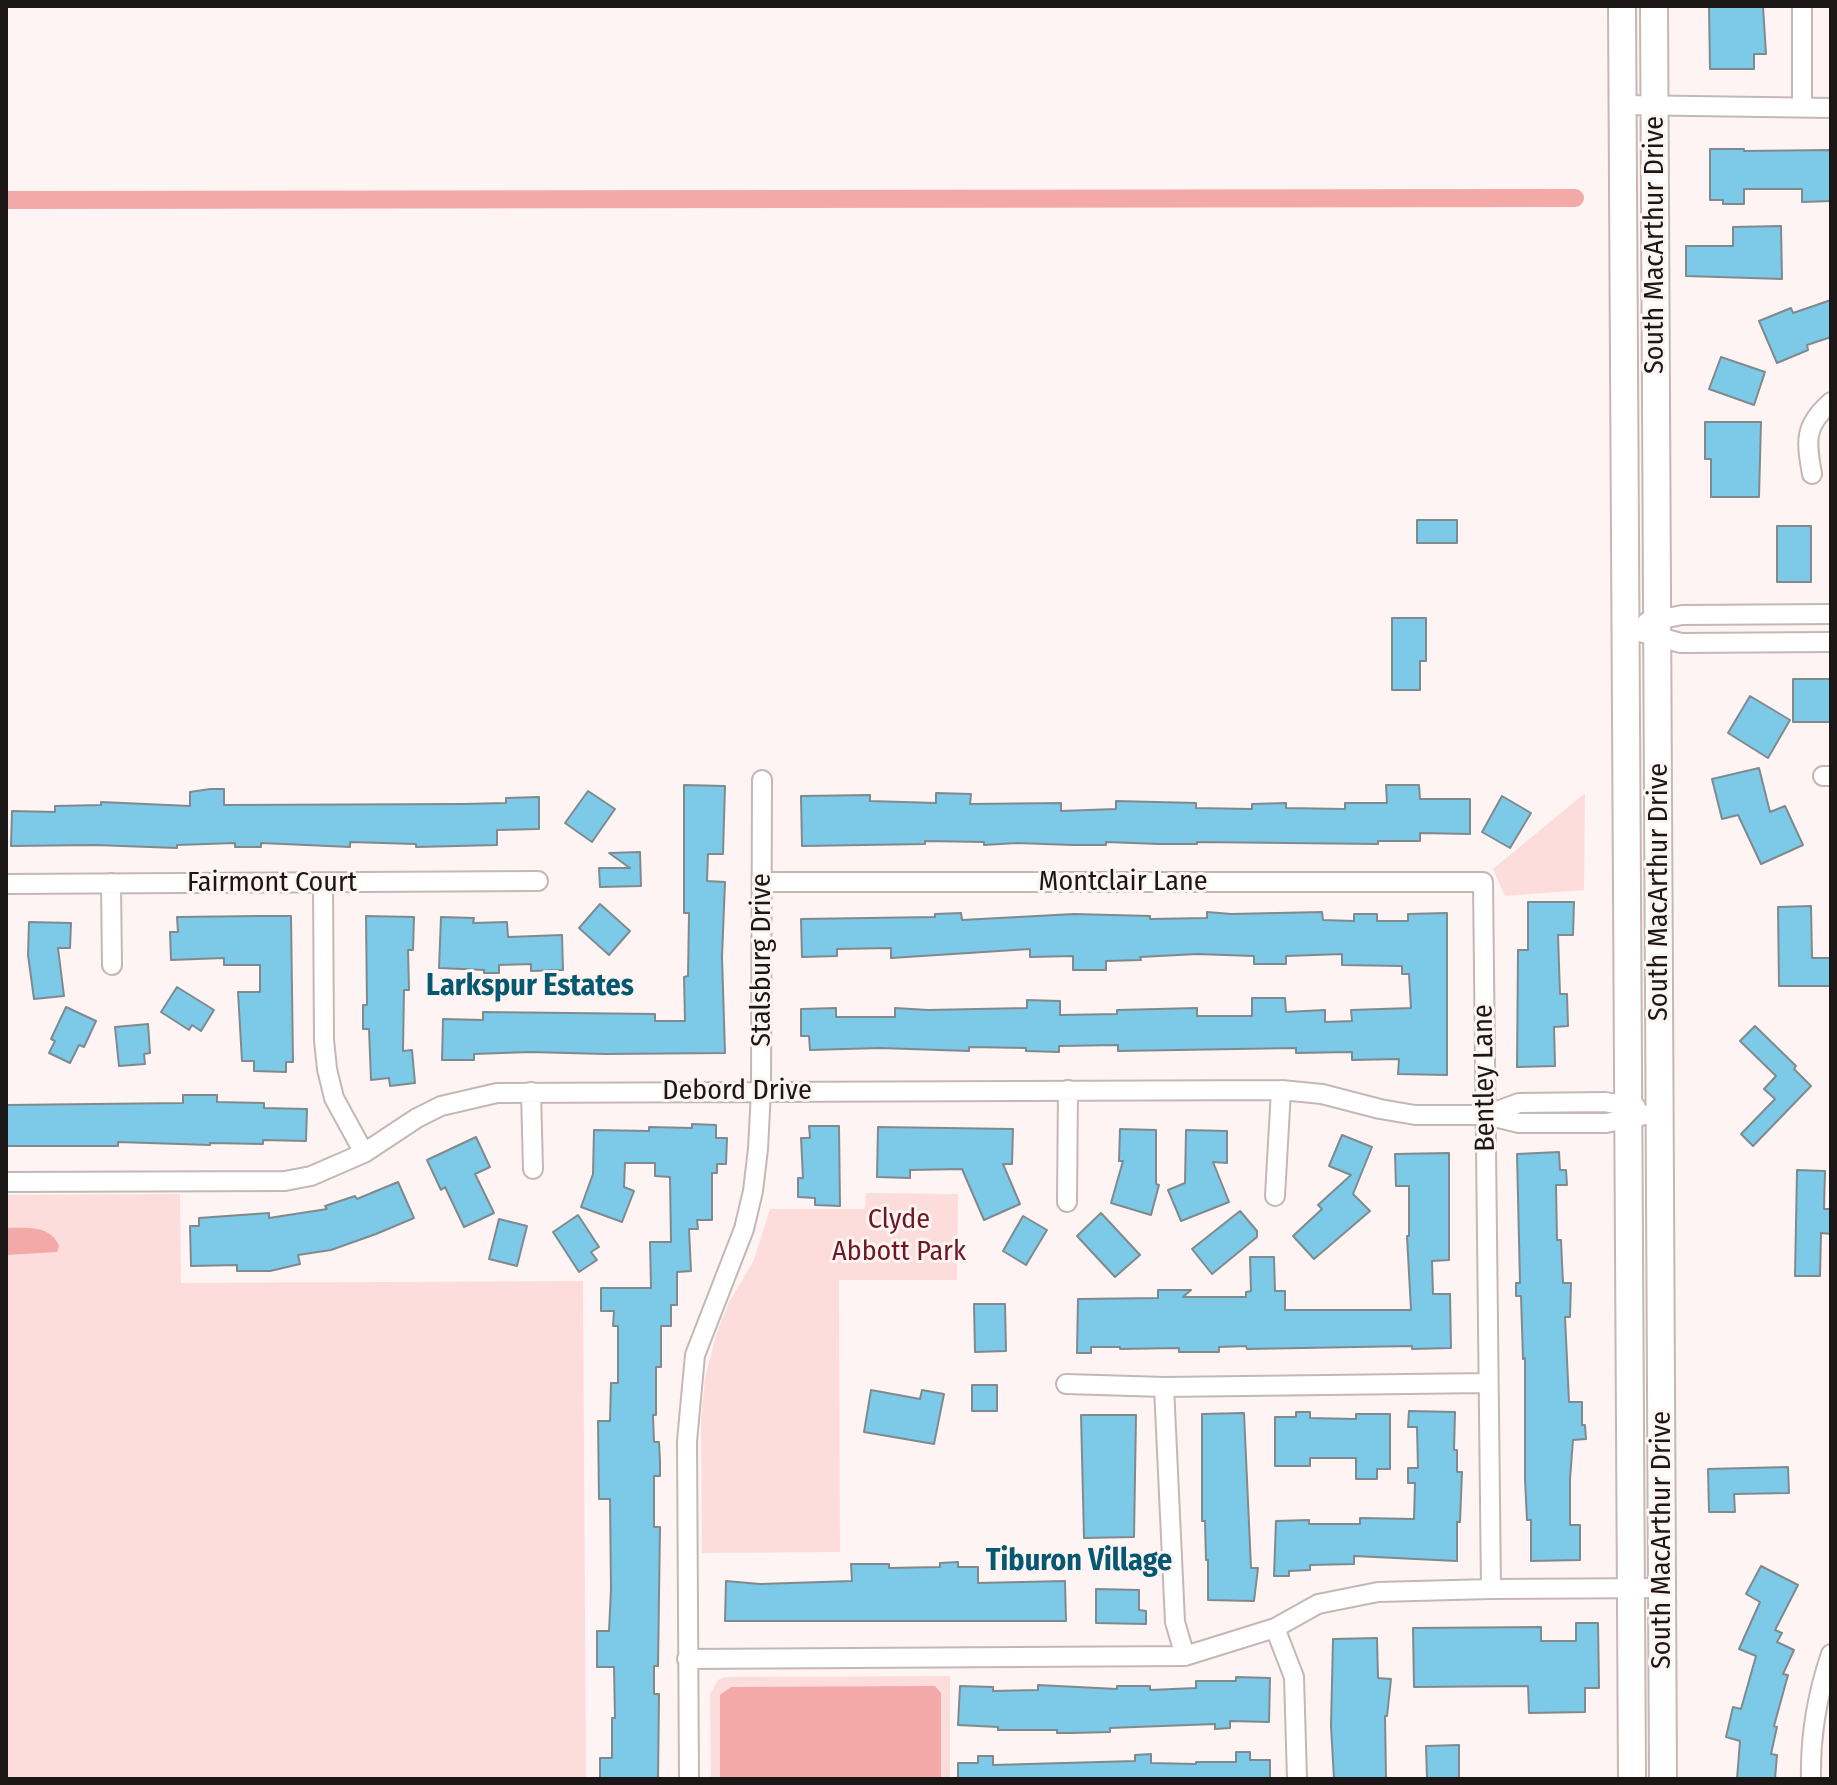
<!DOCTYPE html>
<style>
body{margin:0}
#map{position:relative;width:1837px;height:1785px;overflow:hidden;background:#fef4f3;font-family:"Fira Sans Condensed",sans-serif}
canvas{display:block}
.frame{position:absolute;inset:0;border:8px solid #1b1717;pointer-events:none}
</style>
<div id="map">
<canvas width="1837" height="1785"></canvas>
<div class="frame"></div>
</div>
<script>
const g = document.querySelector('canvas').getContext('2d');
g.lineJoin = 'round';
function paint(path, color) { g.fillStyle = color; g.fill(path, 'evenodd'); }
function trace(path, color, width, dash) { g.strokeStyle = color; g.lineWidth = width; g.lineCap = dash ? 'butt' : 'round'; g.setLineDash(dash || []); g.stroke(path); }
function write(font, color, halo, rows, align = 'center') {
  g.font = font + ' "Fira Sans Condensed",sans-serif'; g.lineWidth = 6; g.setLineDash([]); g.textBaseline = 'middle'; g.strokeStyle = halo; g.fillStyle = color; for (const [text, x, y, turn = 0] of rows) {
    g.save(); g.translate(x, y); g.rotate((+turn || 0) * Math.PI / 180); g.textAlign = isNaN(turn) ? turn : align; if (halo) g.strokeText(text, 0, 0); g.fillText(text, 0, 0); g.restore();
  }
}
paint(new Path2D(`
 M1585,793l-1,97 -79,6 -12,-27z
 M866,1193l92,1 -1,86h-118l1,272 -138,1 -1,-134 4,-41 11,-43 13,-33 24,-40 17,-53h95z
 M180,1194l1,89 402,-2 3,498h-580v-584z
 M950,1676v103h-239l-1,-85 8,-14 7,-3z`), '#fddddc');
paint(new Path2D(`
 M6,1228c20,0 45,-3 53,18l-2,6 -51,3z
 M935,1686l6,7v86h-221v-84l11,-8z`), '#f3a9a8');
trace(new Path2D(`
 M6,200l1569,-2`), '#f3a9a8', 18);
const building = new Path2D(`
 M1709,6h54l3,48h-12v15h-44z
 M1710,149h34v2l87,-1v51l-29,1v-13h-58v15h-21v-4h-13z
 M1781,226l1,53 -96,-3v-30h47v-19z
 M1831,300v37l-24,8 1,5 -31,13 -18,-42 32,-13 2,5z
 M1721,357l44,15 -11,33 -45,-16z
 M1705,422h56l-2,75h-48v-38h-6z
 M1417,520h40v23h-40z
 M1777,526h34v56h-34z
 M1392,618h34v43h-6v29h-28z
 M1793,679h38v43h-38z
 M1750,696l40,24 -22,38 -40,-25z
 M1759,768l11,44 15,-6 18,39 -42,19 -23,-49 -16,4 -10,-40z
 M684,785l41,1 -2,68h-15l-1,27 18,1 -3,75 3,96 -120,1 -75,-2 -56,2v6h-32l1,-41 40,1v-8l172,2v7h30l-1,-44 4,-1 1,-63h-5z
 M1386,785h33l1,14h50v35l-50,-1v8h-42v3l-181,-2v2h-38l-53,-2v3h-33l-56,-2 -33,2v-3l-59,-1v3l-123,2 -1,-50 69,-1v6l66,2v-10l35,1 -1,10 91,-1v8l55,-2v-8l80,2v5l56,1v-5l34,-1v5l59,1v-6h42z
 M210,789h14v16l240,-1 42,-1v-5l33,-1v32l-42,1v15l-81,2v-3l-66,-2v5l-89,-4v4h-26v-4l-58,2v3l-82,-3 -84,1 1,-35 43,1v-6l46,-1v-3l89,4v-14z
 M588,791l27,18 -23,33 -27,-19z
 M1502,796l29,17 -21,35 -28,-16z
 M640,852l1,34 -41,1 -1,-19h31l-21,-15z
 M1528,902h46l-1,33h-15l2,59h7l1,32 -14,1 1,39 -38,1 1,-117h10z
 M600,904l30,27 -21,24 -30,-27z
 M1811,906l1,52h19v28h-52l-1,-79z
 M1207,912l24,2 91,-2 1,8 31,1v-7h23v7h31v-7l39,-1v162l-49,-1 1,-15 -47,1v-8l-56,1v-5l-178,3v-6l-59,1v6l-33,-1v-3l-57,-1v4l-89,-3 -70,2 -1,-14h-8v-27l35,-1v9h59v-9l33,2 99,-2v-8l33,1v14l57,-1v-4l80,-2v8h55v-18h33l1,14 39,-2v12l27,-1 -1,-11 60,-2 -2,-34h-7v-8l-60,-1v-11l-56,2v8h-32v-8l-57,-2 -57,3 1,3 -35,1v9h-33v-14l-43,1v-8l-139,9v-10l-54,1v7l-35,1 -1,-38 134,-2v-3l26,-1 1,7 112,-6 76,2v3l57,-1z
 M259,916h32l2,146h-7v10l-32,-1v-10h-12l-4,-69h22v-27h-36v-7l-53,2 -1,-28h8l-1,-15z
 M366,916l48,1 -1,33h-5l1,40h-5l-1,61 9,-1 3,33 -25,3 -1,-8 -18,2 -2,-51h-6v-24h4z
 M441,917l33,1 -1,5 34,-1 1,15 54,-2 1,35 -32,1v-7l-32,1v8h-15v-3l-45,-2z
 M29,922l42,1 -1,25h-12l6,48 -30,3 -6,-44z
 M177,987l37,23 -13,21 -9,-6 -3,5 -28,-18z
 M66,1007l30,14 -12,26 -5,-2 -9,18 -21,-10 6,-12 -4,-2z
 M148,1024l2,29 -6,1 1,10 -26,2 -4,-39z
 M1755,1026l41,40 -2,3 17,17 -58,60 -12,-12 34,-35 -11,-10 12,-13 -36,-35z
 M183,1095h34v7l47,1v5l43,1 -1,32 -43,-1v4l-53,-1v2l-92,-3v4h-112v-41l177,-2z
 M692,1124l24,1v13h11l-1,26h-9v9h-5v47h-15l1,9h-9l2,42 -14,1v33h-6v21h-10v41h-5v48h-3l1,27h5l1,19v15h-6v51h6l-2,139h-4v28h5l-1,85h-58v-21h12v-40h3l-1,-51h-17v-36h12l2,-41 -1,-91h-11l-1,-78h12l1,-38h7v-57h-5l1,-15h-13v-23h50l-1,-46h21l-1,-65 -15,-1v-13h-30l-1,24 10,4 -12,31 -41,-15 12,-33 1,-44 55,1v-4l43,1z
 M809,1126h30l1,80 -25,-1v-7l-17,-1v-19h5l-2,-40h9z
 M878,1127l135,2 -1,35h-9l17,40 -36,16 -22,-51 -52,1v8l-33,-1z
 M1120,1129l36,1v54l3,1 -8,30 -40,-12 12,-42h-4z
 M1186,1130l41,1v32l-14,-1 16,40 -48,19 -13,-31 17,-7z
 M1342,1135l30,12 -19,47 17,17 -56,48 -21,-23 29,-27 -4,-4 33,-30 -22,-9z
 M476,1137l14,30 -15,7 19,39 -30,14 -19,-40 -4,3 -14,-30z
 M1559,1152l1,18h6l1,15h-11l1,55h4l2,43h8l-1,34h-5l4,85h13v23h3l1,14 -13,1 -3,39v46h10v35l-49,1v-41h-4l-2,-41v-121l-2,1 -2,-63h-5v-13h4l-3,-129z
 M1449,1153v107l-17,1 1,33h17l1,54 -39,1v-3l-165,3 -1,-3 -27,1v5h-40v-4l-59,1v-2h-29v6h-14l1,-54 80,-1v-8h33l-8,7h63v-5l5,-1 -1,-34h24l1,34h10v19h126l-4,-74h2v-50h-13l-1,-32z
 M1797,1170l28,1 -1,38h7v25l-10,-1 -1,43h-25z
 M398,1182l16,36 -38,16 -45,16 -33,5 2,9 -30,7h-33v-6l-46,1 -1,-40h9v-8l70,-5v5l58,-9 -2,-3 30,-10 2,3z
 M1240,1211l17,20v6l-45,37 -20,-25z
 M1101,1213l39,42 -25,22 -38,-41z
 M578,1215l21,32 -8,5 6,8 -18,12 -26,-40z
 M1023,1216l24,14 -21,35 -23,-14z
 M499,1219l28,7 -10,40 -28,-7z
 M974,1304h31l1,47 -31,1z
 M972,1385h25v26h-25z
 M871,1390l49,9 2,-9 22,4 -10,50 -70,-12z
 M1409,1411l46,1 -1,38h3v22h5l-2,50h-3v39l-103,-5v8l-44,1v5l-21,1v5h-15l2,-55 33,-1v4h51v-6l54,1 1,-36h-7v-15h10l-1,-41h-9z
 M1296,1412h14v6l46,1v-5h34v55h-13v10h-21v-21h-46v8h-35v-49h21z
 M1244,1413l7,155h7l-4,33 -46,-1v-40h-2l-1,-39h-3v-107z
 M1081,1415h55l-2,122 -50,1z
 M1788,1467l1,26 -55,1 1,18h-26l-1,-43z
 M958,1562v5h20v16l87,-2 1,40h-341l1,-40 34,3 92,-3 -1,-17h38v4l51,-1v-4z
 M1761,1566l37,19 -23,45 7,3 -5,9 17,8 -11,24 5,1 -14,51 3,1 -6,27 6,1 -2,24h-38l3,-38 -14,-4 7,-30 8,2 15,-53 -17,-7 21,-47 -14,-8z
 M1096,1589l43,1v20l7,1v13l-50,-1z
 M1576,1623h22l1,65h-14v24l-56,1 -1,-27 -114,1 -1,-59 128,-1v14h35z
 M1377,1638l1,40 13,1 -4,37h-2l1,63h-52l-3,-53 2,-87z
 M1236,1677l34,1 -1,44 -39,-1v7l-15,1v-5l-105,4v4l-39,1h-14v-3h-59v-3l-40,-2 2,-39 33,1v4l45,-1v-5l79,4v-3h33v4l46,-2v-7h40z
 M1459,1745v34h-32l-1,-33z
 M1236,1752h14v8h20v19h-312v-16h20v-7h15v9l142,-4v-6l16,-1v9l45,1v-2h40z`);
paint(building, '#7dc9e8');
trace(building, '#808a8e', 2);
const minor = new Path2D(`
 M1623,105l208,3
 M1802,107v-101
 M1812,474c-6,-34 -8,-48 19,-72
 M1647,622l35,-7 149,-1
 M1625,628l56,15 150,-1
 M1823,776h8
 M762,882h721l8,707 -113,3 -60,12 -43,24 19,49 3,102
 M111,883l1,82
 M323,883l1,157 3,29 7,29 30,55
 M6,884l532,-3
 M531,1092l2,77
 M1486,1115l33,-12 86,-1 31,5
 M6,1182l279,-1 26,-5 53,-23 53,-35 24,-12 56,-13 784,-3 41,4 58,15 35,6h71l33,8h87l54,-11
 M1275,1196l6,-106
 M1067,1202l1,-112
 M1066,1384l98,3
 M1491,1589l171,-1
 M1185,1656l-10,-34 -11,-235 324,-4
 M687,1659l498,-3 90,-28
 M689,1779l-2,-338 8,-86 49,-126 9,-38 5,-42 3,-58 1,-311
 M1811,1779c-1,-43 6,-84 20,-125`);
const secondary = new Path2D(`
 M1622,6l10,1773
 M1654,6l9,1773`);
trace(minor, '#c4b8b7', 22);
trace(secondary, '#c4b8b7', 30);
trace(minor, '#fff', 18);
trace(secondary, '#fff', 26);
write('28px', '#1b1717', '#fef4f3', [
 ["South MacArthur Drive",1655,245,-90],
 ["Montclair Lane",1123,882],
 ["Fairmont Court",272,883],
 ["South MacArthur Drive",1659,892,-90],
 ["Stalsburg Drive",762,960,-90],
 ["Bentley Lane",1485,1078,-91],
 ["Debord Drive",737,1091],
 ["South MacArthur Drive",1662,1540,-90]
]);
write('28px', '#6e1922', '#fef4f3', [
 ["Clyde",899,1220],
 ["Abbott Park",899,1252]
]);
write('bold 30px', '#065871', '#fef4f3', [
 ["Larkspur Estates",530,987],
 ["Tiburon Village",1079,1562]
]);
</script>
